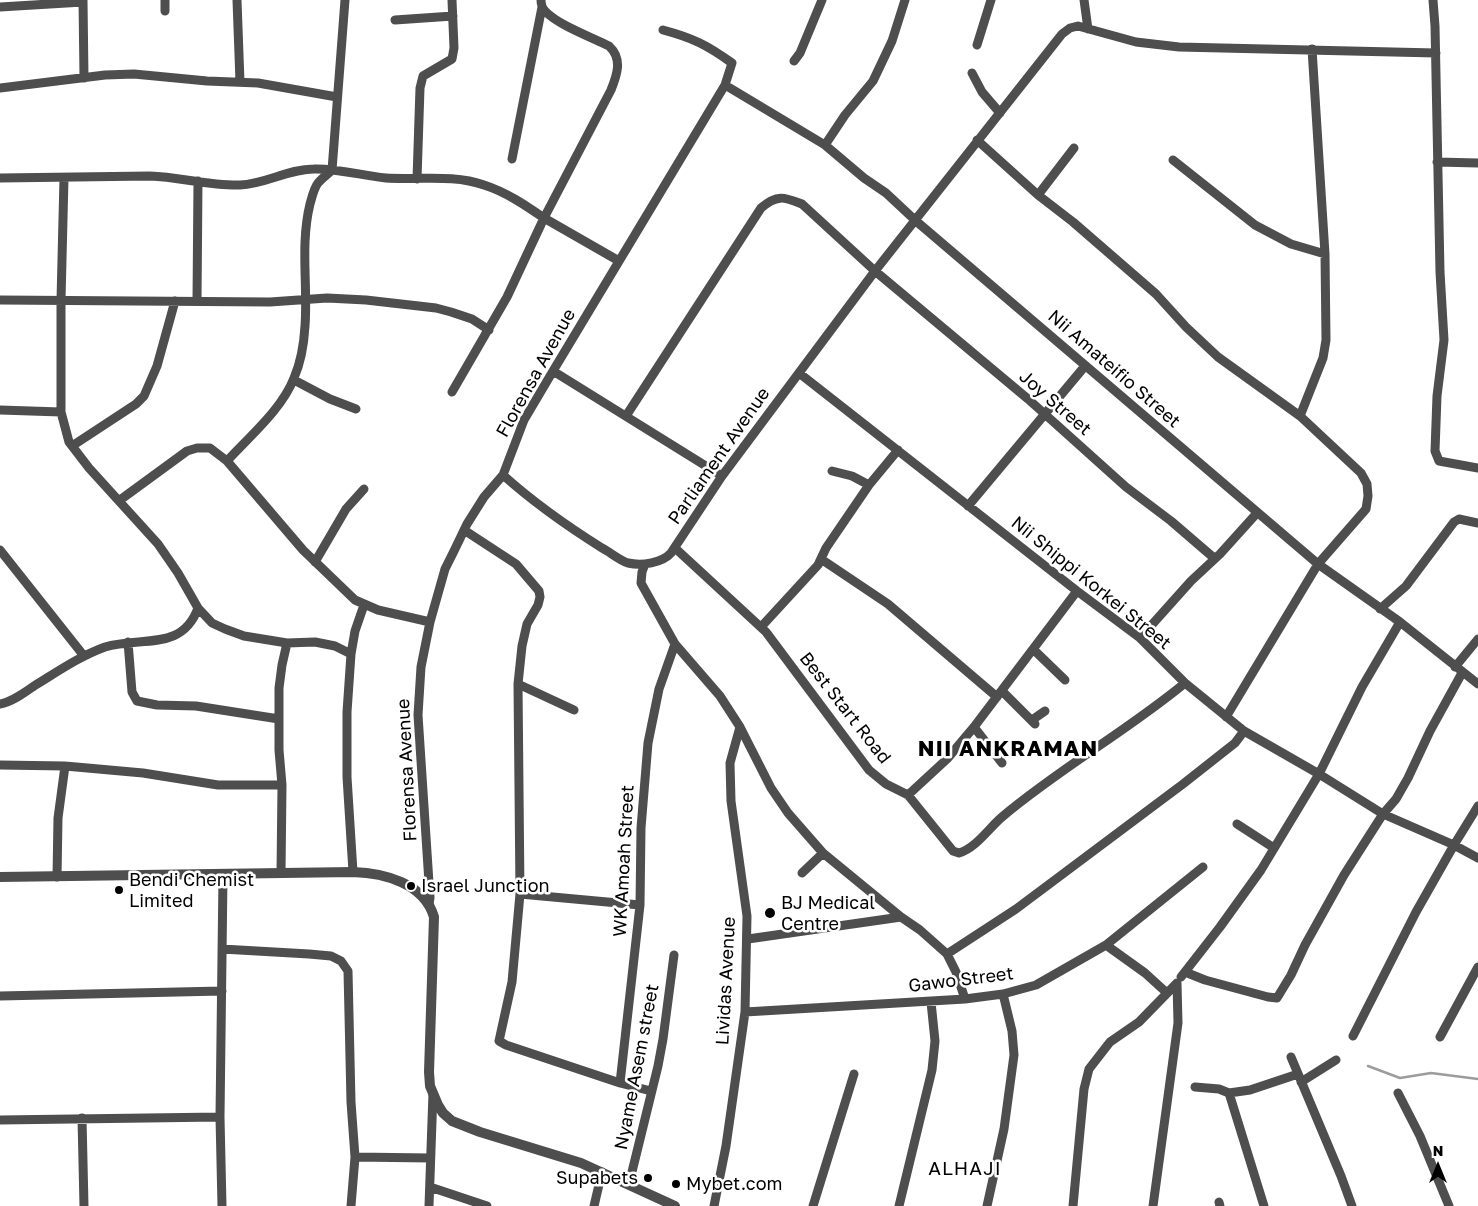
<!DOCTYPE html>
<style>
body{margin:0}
#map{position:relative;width:1478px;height:1206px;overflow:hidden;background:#fff;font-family:"Golos Text",sans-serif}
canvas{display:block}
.north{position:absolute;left:1413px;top:1141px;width:50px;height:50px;-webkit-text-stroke:4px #fff;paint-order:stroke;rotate:0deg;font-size:14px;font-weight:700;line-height:20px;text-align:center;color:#000}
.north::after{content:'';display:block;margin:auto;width:18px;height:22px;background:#000;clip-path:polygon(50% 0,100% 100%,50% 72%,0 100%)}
</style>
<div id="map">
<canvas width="1478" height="1206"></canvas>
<div class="north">N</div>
</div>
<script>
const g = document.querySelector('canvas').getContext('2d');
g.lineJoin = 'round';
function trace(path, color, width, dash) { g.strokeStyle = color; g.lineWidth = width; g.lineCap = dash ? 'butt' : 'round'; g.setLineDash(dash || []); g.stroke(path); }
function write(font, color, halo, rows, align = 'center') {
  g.font = font + ' "Golos Text",sans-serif'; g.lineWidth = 5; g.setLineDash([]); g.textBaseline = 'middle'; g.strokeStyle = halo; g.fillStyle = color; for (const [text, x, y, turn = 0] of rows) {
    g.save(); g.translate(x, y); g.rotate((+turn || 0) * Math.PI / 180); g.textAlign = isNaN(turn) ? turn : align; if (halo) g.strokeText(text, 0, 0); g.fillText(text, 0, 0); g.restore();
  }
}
trace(new Path2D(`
 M1368,1066l32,12 31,-5 47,6`), '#9c9c9c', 2.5);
trace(new Path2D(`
 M83,0l1,78
 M165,0v11
 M237,0l3,82
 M541,0c0,4 1,8 4,11 13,14 46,26 64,35 14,13 8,29 2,44l-67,128 75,43
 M1084,0l4,29
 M1433,0l2,26 5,246 4,68 -7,56 -2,55 4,10 39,7
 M0,7l83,-5
 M395,20l58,-4
 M977,45l14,-45
 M794,61l6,-8 22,-53
 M972,73l10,19 18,21
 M725,85l100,60 39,33 22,15 30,28 402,343 82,58 78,62
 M0,88l105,-13 29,-1 73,7 51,2 79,14
 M977,140l61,55 35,27 83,72 30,33 32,30 82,59 61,57 6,11 1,12 -2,13 -48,55 -92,153
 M825,145l20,-30 28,-34 19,-40 13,-41
 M512,159l30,-152
 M1173,160l82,65 36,19 34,10
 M1437,162l41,1
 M0,178l150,-2c30,1 60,10 90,9 26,-1 48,-16 74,-16 24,-1 48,7 72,9 32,2 68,-4 98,7 22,7 41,20 60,33l-37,79 -55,95
 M64,178l-3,122v112l8,30 20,26 69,76 20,29 20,35 14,15 13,6 19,7 43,7 28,-1 20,4 16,8
 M417,179l3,-91 3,-12 29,-17 2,-11 -2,-48
 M1038,195l36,-47
 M0,300l270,2 57,-4 39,2 70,8 15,4 21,7 17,11
 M197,301l1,-120
 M553,371l169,105
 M799,373l278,218 63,47 45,45 59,48 75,43 64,40 71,31 24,13
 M294,380l36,19 26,10
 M0,410l61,2
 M626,416l135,-208c16,-14 23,-11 41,-4l73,67 153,128 98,88 45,34 43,37
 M1300,416l23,-58 3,-18 -1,-86 -13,-205
 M72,446l64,-42 8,-8 13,-30 18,-65
 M227,461c23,-25 55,-52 67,-83 7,-16 10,-35 11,-52 3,-41 -5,-81 5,-122 2,-7 4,-16 8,-21 4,-5 10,-9 14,-13l13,-170
 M832,471l20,5 17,9
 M503,475c30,27 64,51 99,73 8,4 17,12 26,15 14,3 34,0 43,-10l51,-77 153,-205 187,-237 8,-6 8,-2 58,16 43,5 257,6
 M120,500l67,-49 10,-3h13l17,13 76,89 52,50 23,10 52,12
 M968,506l117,-140
 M464,530l52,34 23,27 1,6 -2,8 -11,19 -5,22 -4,38 2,210 -8,88 -13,59 7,4 114,38 31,8
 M675,548l91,84 103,138 17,14 22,11 45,56 6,2c17,-5 30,-25 43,-36 58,-49 125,-86 183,-134
 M0,550l84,106
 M821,559l67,45 109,93
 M315,562l31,-53 18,-20
 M645,564l-3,8 -1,11 34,61 45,52 20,31 31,61 17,25 35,40 78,64 19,13 27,24 9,18 9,27
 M1380,609l26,-23 48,-64 5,-3 19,4
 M761,627l57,-62 8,-17 43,-63 29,-35
 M1140,638l51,-57 29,-27 37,-41
 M128,642l4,50 5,9 20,4 39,1 83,13
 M1034,650l31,30
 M1455,667l23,-28
 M518,684l56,26
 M1002,691l33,33
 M0,704c12,-2 24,-11 34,-18 23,-14 46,-30 71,-39 36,-11 77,5 93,-39
 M1032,720l13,-9
 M974,727l28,36
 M0,765l65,1 78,7 75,12h64
 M908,795l39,-36 27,-32 103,-136
 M1237,824l37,24
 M353,872l-6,-95v-65l4,-58 4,-23 9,-26
 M281,873l1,-88 -3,-35v-62l3,-23 5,-22
 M802,873l21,-20
 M57,877l1,-59 7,-52
 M520,894l120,11
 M429,904l1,-6 -12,-183 3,-48 9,-45 15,-53 9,-18 13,-27 17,-27 19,-22 21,-55 29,-49 172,-286 7,-22c-25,-18 -39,-25 -69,-33
 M748,939l153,-22
 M1106,945l39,28 22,20
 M222,949l87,5 22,2 10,5 7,10 3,131 4,55 -4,49
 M947,954l69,-45 167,-125 52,-41 9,-12
 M1185,972l20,8 63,17 9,1 14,-23 14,-30 39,-70 39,-61 13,-15 12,-21 22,-47 32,-58
 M1181,977l39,-50 41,-57 58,-96 43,-87 38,-65
 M0,996l222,-5
 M745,1012l220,-13 38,-5 33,-9 70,-40 97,-78
 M1353,1036l63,-124 38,-67 24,-39
 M1440,1037l38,-70
 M1291,1057l50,119 11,30
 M1301,1082l35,-22
 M620,1083l20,-178 1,-77 7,-85 11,-54 16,-45
 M1195,1087l24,2 10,4 35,113
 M1229,1093l21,-3 48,-16
 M1398,1093l22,43 29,70
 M82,1118l2,88
 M0,1120l220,-3
 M355,1157l75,1
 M629,1184l29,-118 5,-27 11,-84
 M430,1187l57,19
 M1219,1202l1,4
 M222,1206l-2,-89 3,-242
 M429,1206l4,-113
 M594,1206l8,-34
 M714,1206l12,-60 19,-134 2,-96 -16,-115 -1,-38 10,-36
 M813,1206l41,-132
 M899,1206l33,-136 3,-29 -4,-39
 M987,1206l17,-77 10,-74 -2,-24 -9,-37
 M1073,1206l11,-117 5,-20 21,-27 29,-20 38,-39 1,40 -25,183`), '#4e4e4e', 9);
trace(new Path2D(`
 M0,877l353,-5c31,1 71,11 81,45l-5,155 1,14 8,19 5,8 9,8 28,11 101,31 94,43`), '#4e4e4e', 10);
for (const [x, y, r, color] of [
 [411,886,5,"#000"],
 [119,890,5,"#000"],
 [770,913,6,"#000"],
 [648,1178,5,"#000"],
 [676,1184,5,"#000"]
]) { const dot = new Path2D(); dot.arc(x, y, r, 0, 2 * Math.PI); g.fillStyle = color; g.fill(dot); trace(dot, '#fff', 2); }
write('18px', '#000', '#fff', [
 ["Nii Amateifio Street",1114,369,41],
 ["Florensa Avenue",536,373,-61],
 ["Joy Street",1055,403,41],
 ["Parliament Avenue",719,456,-55],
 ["Nii Shippi Korkei Street",1091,583,39],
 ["Best Start Road",845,708,52],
 ["Florensa Avenue",407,770,-93],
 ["WK Amoah Street",624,861,-87],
 ["Gawo Street",961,980,-7],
 ["Lividas Avenue",726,981,-87],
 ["Nyame Asem street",637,1067,-79]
]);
write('18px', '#000', '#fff', [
 ["Bendi Chemist",129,880],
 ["Limited",129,901],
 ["Israel Junction",421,886],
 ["BJ Medical",781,903],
 ["Centre",781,924],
 ["Supabets",638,1178,"right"],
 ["Mybet.com",686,1184]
], 'left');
g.letterSpacing = '1px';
write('19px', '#000', '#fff', [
 ["ALHAJI",965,1169]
]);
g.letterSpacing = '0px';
g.letterSpacing = '1px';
write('bold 22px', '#000', '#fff', [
 ["NII ANKRAMAN",1008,749]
]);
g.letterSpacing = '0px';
</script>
